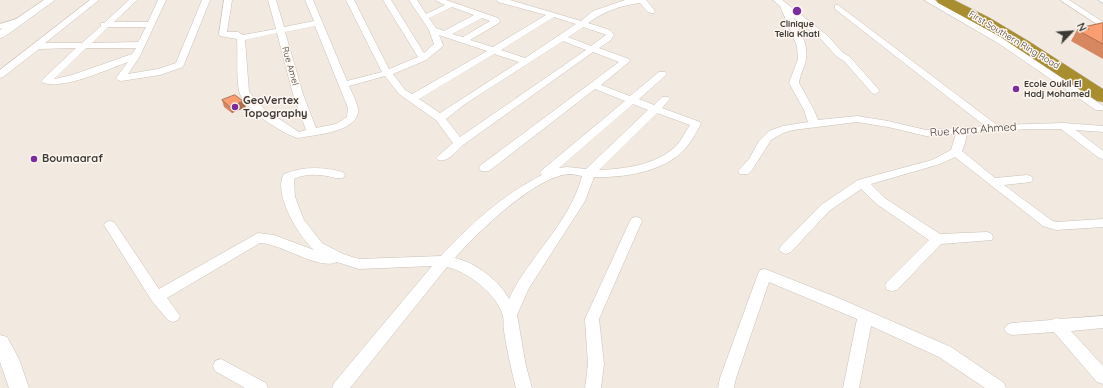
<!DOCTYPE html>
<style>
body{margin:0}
#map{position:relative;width:1103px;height:388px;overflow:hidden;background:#f2e9e0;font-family:Quicksand,sans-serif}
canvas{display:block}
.north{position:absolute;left:1051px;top:12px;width:40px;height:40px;-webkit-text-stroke:3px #fef7ef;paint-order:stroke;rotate:65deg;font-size:11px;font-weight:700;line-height:16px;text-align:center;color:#3d3a36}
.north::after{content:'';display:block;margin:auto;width:14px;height:18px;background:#3d3a36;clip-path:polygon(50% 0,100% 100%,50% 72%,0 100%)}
</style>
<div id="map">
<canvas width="1103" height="388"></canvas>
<div class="north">N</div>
</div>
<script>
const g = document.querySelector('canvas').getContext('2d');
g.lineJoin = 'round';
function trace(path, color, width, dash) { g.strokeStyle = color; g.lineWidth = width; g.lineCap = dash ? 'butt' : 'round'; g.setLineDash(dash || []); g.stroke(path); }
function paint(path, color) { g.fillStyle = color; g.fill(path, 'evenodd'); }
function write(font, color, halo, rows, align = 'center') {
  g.font = font + ' Quicksand,sans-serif'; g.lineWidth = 3; g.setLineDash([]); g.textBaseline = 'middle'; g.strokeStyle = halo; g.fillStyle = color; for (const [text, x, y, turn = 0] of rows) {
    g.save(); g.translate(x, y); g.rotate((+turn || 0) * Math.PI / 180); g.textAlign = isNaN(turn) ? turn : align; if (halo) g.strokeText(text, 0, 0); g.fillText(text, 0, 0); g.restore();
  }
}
const minor = new Path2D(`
 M90,0h9l-54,43h37l19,-17v-3h3l25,-23h8l-23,22h34l10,-22h8l-26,56 -12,18 30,-5 18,-6 26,-63h8l-27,67 -23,8 -39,6 -3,-1 -2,-2 12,-16c-23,8 -62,27 -85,21l-2,-2 35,-33 -37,1 -36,28 -3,1v-8zM108,27h38l-8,15 -46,1zM86,48h50l-4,6 -60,21 -18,4z
 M224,0h8l-5,32h11l5,3 33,-6 -8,-29h8l8,27 30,-6 -9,-21h8l34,81 35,-9 -36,-72h8l35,69 29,-12 -35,-57h8l33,53 10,-9 -5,-14 -20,-30h8l9,14 19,-9 -10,-5h11l52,18 2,3 -1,2 -29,17 23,7 53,-32 -48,-13 -1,-2h13l71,21 12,-10 32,-11h21l9,11 -1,2c-7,1 -10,-6 -14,-10 -19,2 -37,9 -52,20l22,7 4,5 -3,5 -12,8 30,11 1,2 -29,24 29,11 29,-24h6l2,2 -2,2 -26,23 15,6 8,-8h6l2,2 -8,9 38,14 1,2c-5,9 -10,18 -17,26 -21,22 -61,28 -90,27l-9,24 -56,87 -12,27 9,51 6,22h-16c-5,-19 -9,-38 -12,-57 -1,-5 0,-10 -1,-15 -5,-21 -36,-45 -56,-49l-97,121h-18l2,-5 98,-117 -73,3 -22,-7c-17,9 -57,-19 -77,-19l-93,55 13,18 -2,4 -5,2 -5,-2 -16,-19 -48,-76 2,-3 4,-1 4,1 45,67 99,-56 16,2 40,15c-14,-12 -42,-57 -30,-76 20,-8 39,-7 59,-2l2,3 -2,3c-6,1 -11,-1 -16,-2 -12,-2 -23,-2 -33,3l1,18 9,23 18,23 21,11 16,5 82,-3c30,-32 61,-61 101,-81l-2,-2 2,-3 83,-69 -30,-12 -106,82h-8l-2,-3 2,-3 138,-103 -26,-10 -130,93c-7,6 -15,18 -25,15l-2,-2 17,-15 -17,-23 -37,-26 -14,-18 -36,10c3,7 8,16 9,23 2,23 -44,26 -60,29 -16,-4 -55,-30 -59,-47 -3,-15 -1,-36 -2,-52l-17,-3 -1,-2zM452,7l22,8 -30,16 -8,-3 -7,-10zM554,17l22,7 -51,34 -24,-8zM482,18l8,3 -27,16 -11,-3zM315,26l33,82 -1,9 -11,7 -20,4 -13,-34 -18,-62zM583,27l21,7 2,1 -15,11 -23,-9zM277,33l16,61 13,36 -7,2 -35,-23 -15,-17 -4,-52zM439,35l48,16 -75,43 -7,-4 -12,-16 33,-14 16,-13 1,-2zM563,41l23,9 -126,87 -14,-18 19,-15zM494,54l25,8 -79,51 -21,-14zM633,104l15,6 -62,59 -19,-2 -8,1zM657,113l33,12c-5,7 -8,15 -14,21 -20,19 -51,23 -77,24zM571,174l11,2c-12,47 -53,80 -73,123 -10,-19 -33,-36 -54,-41 21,-24 83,-85 116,-84z
 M773,0h9l46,36 14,16 8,5 30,34 -5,3 -3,-1 -28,-32 -8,-5 -14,-16 -29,-23c6,12 16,28 13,42 -1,8 -6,15 -7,24l15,27 4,10 39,-4 31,5 38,9 59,-4 -150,-117v-4h3l159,120 67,-2 39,3v6l-27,-2 27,21v8l-4,-1 -38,-29h-32l-62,4 -2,10 -3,8 33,27 32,-3 4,1 2,3 -2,3 -27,3 47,35 5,2 47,-3v8l-47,3 -13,-4 -88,-69 -15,7 -69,20 15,15 54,35 47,-2 5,2 1,3 -1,3 -51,4 -44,46 -5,1 -5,-1 -2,-4 2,-4 42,-42 -51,-35 -17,-16 -32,22 -38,41 -5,2 -5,-2 -2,-3 2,-3 40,-41 37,-25 74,-20 19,-10 5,-16 -30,2 -38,-9 -31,-5 -64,8 -10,3 -12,7 -19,30 -4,4h-8l-2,-3 11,-12 10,-18 10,-10 14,-5 25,-4 -4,-12 -15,-27 9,-24 -1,-13 -17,-40z
 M924,0h10l70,39 99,67v4h-7l-98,-67z
 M1060,0h9l34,22v6z
 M1098,0h5v3z
 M23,17l4,2 -1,2 -26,8v-5z
 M636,217l4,1 2,3 -43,98 5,45 -3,24h-16l3,-24 -3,-45 45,-98 2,-3z
 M765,269l71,28 115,50 53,36 2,5h-21l-46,-31 -68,-31 -12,62h-16l14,-69 -88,-37 -33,96 -2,10h-16l2,-10 38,-104 2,-4z
 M1103,316v12l-32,3 32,35v18l-6,-2 -43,-50 -42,3 -5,-2 -3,-4 3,-4 5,-2 39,-3 5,-2 4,1z
 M221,359l45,24 2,5h-23l-30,-17 -2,-5 2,-5z`);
const tertiary = new Path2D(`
 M44,0h11l-51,37 -4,1v-8z
 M0,335l7,2 12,22 10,29h-20l-9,-26z`);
const motorway = new Path2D(`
 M936,0h18l36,18 40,24 73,47v13l-6,-1 -98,-65 -61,-33z`);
trace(minor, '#c8c0b7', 1);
trace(tertiary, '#c8c0b7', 1);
trace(motorway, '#c9c8c7', 1);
paint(minor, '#fff');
paint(tertiary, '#fff');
paint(motorway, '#a98e30');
paint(new Path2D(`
 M1103,23v36l-32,-18 6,-11 6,-1 2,-2z
 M222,100l24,7 -14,6 -8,-6z`), '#d78760');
paint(new Path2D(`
 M243,101l3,6 -14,6 -2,-6z`), '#af6e4e');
const building = new Path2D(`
 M1103,23v21l-26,-14 12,-1 -4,-2z
 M235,95l8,6 -13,6 -8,-7z`);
paint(building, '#fa9d70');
trace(building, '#af6e4e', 1);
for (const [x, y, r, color] of [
 [797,11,5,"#7a2b9d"],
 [1016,89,4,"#7a2b9d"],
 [235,107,4,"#7a2b9d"],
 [34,159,4,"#7a2b9d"]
]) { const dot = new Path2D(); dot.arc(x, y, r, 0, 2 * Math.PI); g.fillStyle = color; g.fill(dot); trace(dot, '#fef7ef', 1.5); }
write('bold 9px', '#3d3a36', '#fef7ef', [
 ["Clinique",797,24],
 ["Telia Khati",797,34],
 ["Ecole Oukil El",1024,84,"left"],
 ["Hadj Mohamed",1024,94,"left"]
]);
write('9px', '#3d3a36', '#fef7ef', [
 ["First Southern Ring Road",1014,40,31],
 ["Rue Amel",290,66,74]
]);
write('bold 11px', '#3d3a36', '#fef7ef', [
 ["GeoVertex",243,101],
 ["Topography",243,114],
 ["Boumaaraf",42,159]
], 'left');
write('11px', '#3d3a36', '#fef7ef', [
 ["Rue Kara Ahmed",973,130,-4]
]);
</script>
